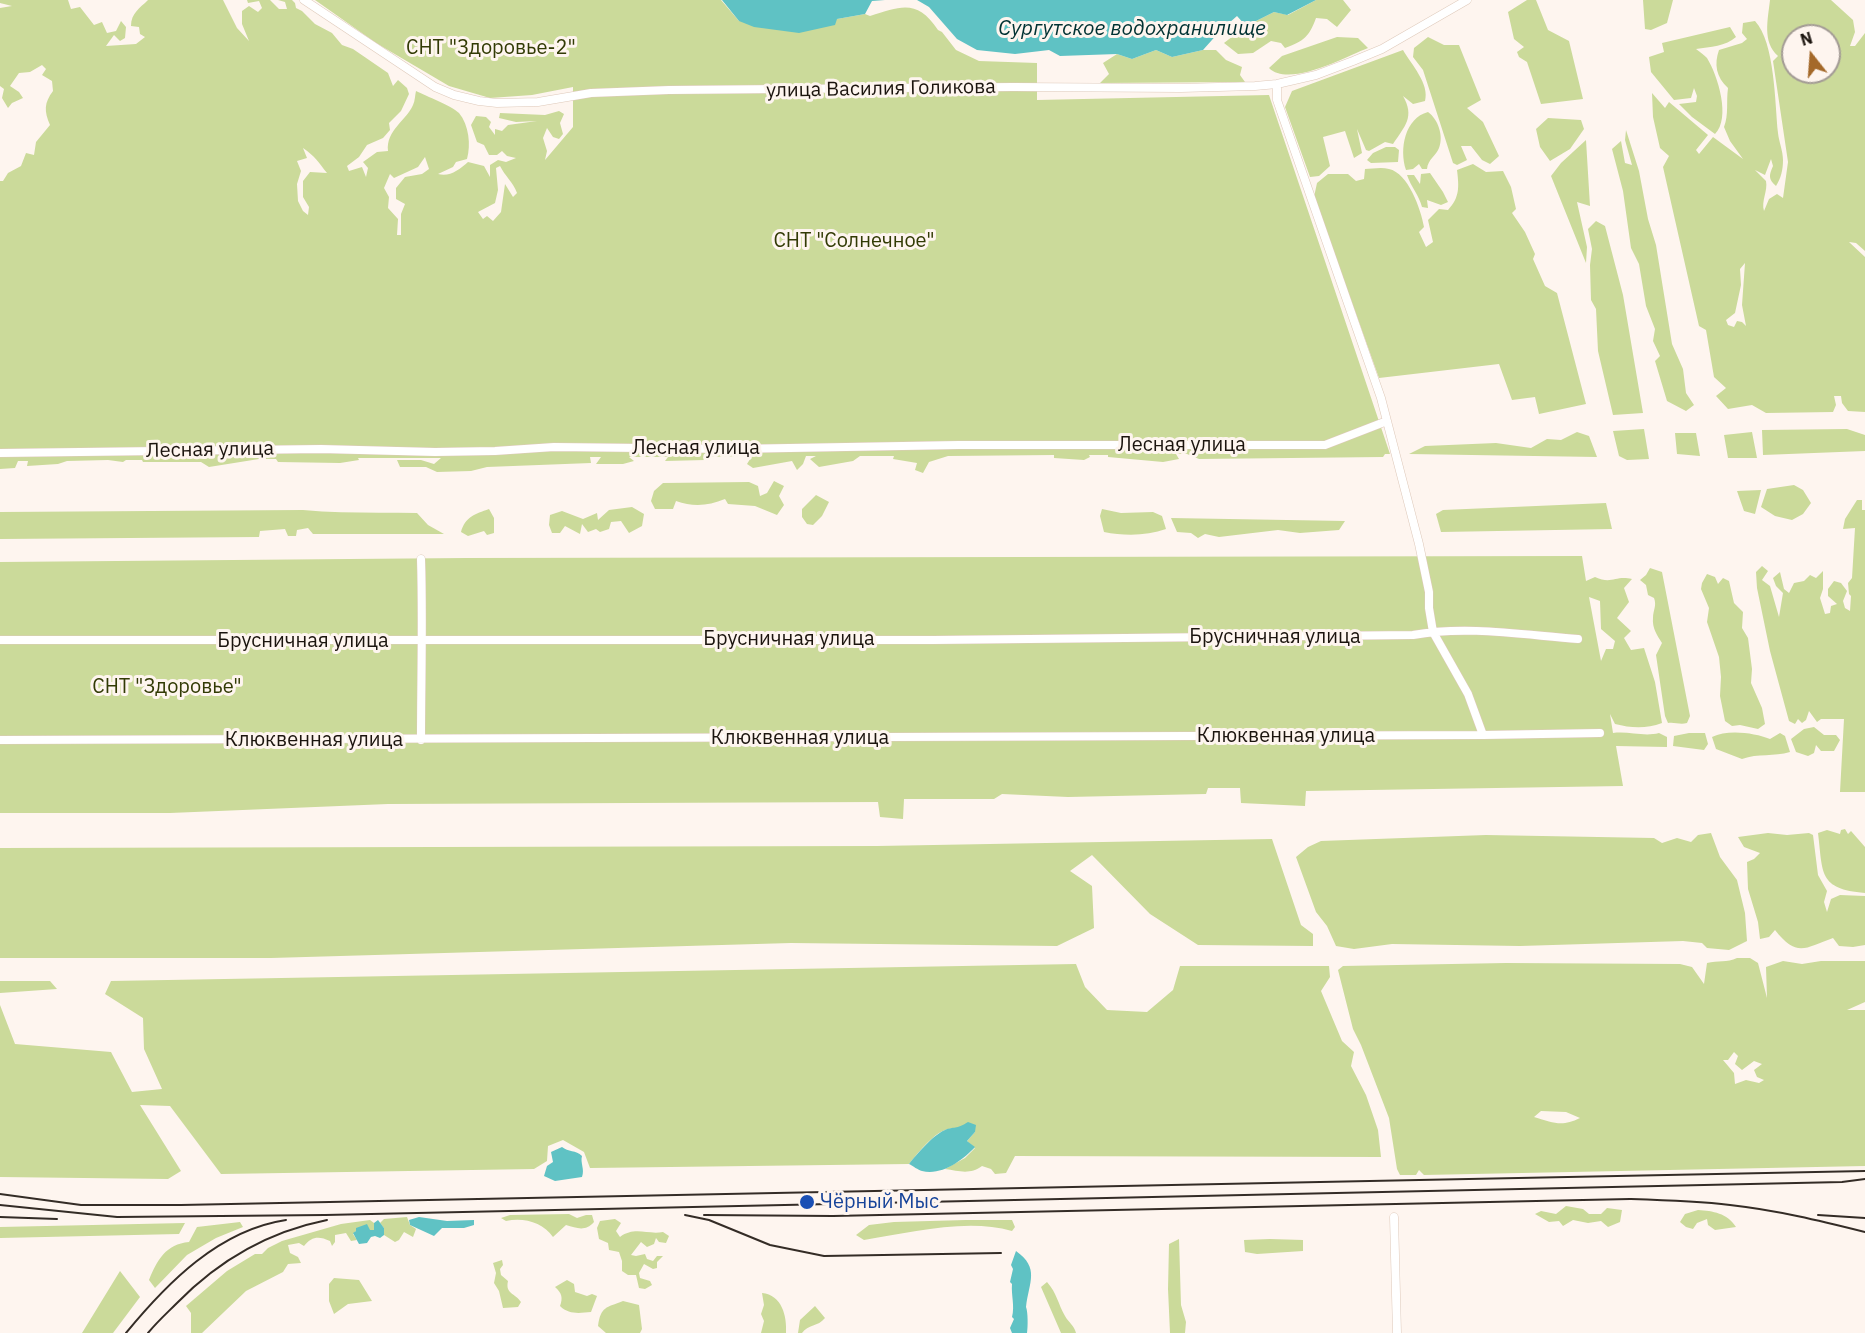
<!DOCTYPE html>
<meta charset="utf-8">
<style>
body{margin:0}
#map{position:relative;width:1865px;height:1333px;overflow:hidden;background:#fef5ef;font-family:"IBM Plex Sans",sans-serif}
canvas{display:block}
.north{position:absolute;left:1781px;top:24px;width:60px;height:60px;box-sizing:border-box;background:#fef5ef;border:2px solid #a39b95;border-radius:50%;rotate:343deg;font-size:16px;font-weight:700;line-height:24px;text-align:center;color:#1b140e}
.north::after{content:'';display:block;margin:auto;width:21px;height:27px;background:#a4692a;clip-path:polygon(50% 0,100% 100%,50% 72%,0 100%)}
</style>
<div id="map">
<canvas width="1865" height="1333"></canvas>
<div class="north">N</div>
</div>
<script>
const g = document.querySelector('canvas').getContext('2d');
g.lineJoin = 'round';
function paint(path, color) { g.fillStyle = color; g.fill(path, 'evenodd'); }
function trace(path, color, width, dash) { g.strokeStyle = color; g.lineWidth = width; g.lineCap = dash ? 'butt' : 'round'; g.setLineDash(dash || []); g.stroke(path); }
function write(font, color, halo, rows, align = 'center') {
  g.font = font + ' "IBM Plex Sans",sans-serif'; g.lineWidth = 6; g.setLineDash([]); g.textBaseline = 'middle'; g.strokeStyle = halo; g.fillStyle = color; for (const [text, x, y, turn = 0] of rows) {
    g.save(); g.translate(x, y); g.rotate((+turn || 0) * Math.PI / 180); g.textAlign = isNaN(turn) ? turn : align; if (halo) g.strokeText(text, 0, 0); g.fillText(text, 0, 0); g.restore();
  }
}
paint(new Path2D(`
 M0,0h68l3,9 9,-2 14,18 8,-3 5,11 9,-2 5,-10 5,6 -1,11 -5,3 -6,-6 -8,11 30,-2 9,-7 -5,-3 -1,-7 -8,-1c0,-13 9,-18 17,-26h75l14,28 12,13 -7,-17v-13l7,-5 9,6 4,-4 -3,-7 -11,2 -1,-3h23l9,9h8l-2,-7 -7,-2h14l3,3 1,5 6,3 13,13 17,9 10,12 11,4 35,24 5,13 5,-6 9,8 2,6 -8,17 -12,12 1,7 -7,8 -16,7 -8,12 -12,9 2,5 13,-4 4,10 2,-9 -5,-6 14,-10 11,-1c-2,-21 18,-30 25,-46 2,-4 2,-10 3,-14 10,5 36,15 43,22 10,12 12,32 8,46l-11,3 -3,5 -15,7c12,3 21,-4 30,-12l16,4 6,11v-12l8,-5 8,2 10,-4 -9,-2 -5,-5 -5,4h-8l-5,-10 -7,-3 -6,-17 5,-9 10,1 5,5 -2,5 6,8v-6l7,2 6,-6 29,-4 -21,1 -17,-4 1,-5 45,2 14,-4 5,3 -4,9 3,11 -4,5 -6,-2 -6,-9 -4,10 4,13 -2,9 28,-33v-40l-41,8 -42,3 -41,-12 -73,-43 -61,-43h406l18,21 98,-2 28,-5 5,2c33,-11 48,-16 68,14l4,2 14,18 23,11 58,2v37l232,-5 121,359h-5l-2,3 -184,2 -12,-5h-11l3,5 -16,3 -55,-5v-2h-19l1,2 -6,3 -30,-2v-3l-106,1 -19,6 -6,11 -8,-3 2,-7 -24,-4 1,-3h-34l-7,5 -34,6 -9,-8 6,-3h-10l-3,8 -6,6 -5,-9 -39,7 -6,-4 5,-8 -49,1 2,3 -40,1 3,-4h-39l5,4 -11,3h-27l5,-7h-11l1,6 -104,4 -16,4 -34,1 -11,-5h-26l-3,-7h24l13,4 7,-6h-83l1,2 -19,3 -62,-1 -2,-3h-17l-50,8 -8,-5h-58l-1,-2h-16l-3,2 -15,-2 -41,1 -9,3 -31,2 1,-5h-10l-3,7 -15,1v-288h3l5,-8 13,-7 5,-13 8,2 2,-13 14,-17c-6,-14 -6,-22 3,-34l-1,-10 -10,-6 4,-6 -4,-4 -12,7 -11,1 -9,13 9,6 4,6 -11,5 -4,5 -6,-10 2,-9 -4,-3v-78l12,-2 -12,-3zM303,148c12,8 16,15 24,25l-17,-1 -7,9v16l6,10 -1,8 -5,-4 -5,-10 -1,-17 4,-13 -4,-10 10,-3zM425,157l4,12 -7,5 -17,3 -9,11v11l9,5 -4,10v21h-4l1,-16 -10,-11 1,-11 -5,-9 6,-14 4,4 24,-11zM500,166c5,10 13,16 17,27l-4,4 -8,-13 -4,28 -8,9 -6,-5 -4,3 -5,-7 17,-9 3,-13 -2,-22z
 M1316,0h27l8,10 -14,17 -10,-8 -11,-1c-7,19 -12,23 -31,30l-4,-5 -10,-2 -18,12 -15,1 -14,-11 22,-17 28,-14 14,3z
 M1527,0h9l12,30 21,11 14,58 -42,5 -14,-42 -8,-5 -2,-5 7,-5 -10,-8 -6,-27z
 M1643,0h30l-6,23 -16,7 -6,-1z
 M1770,0h61l22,20 2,12 -5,14h5l10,-13v218l-9,-8 -7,-1 16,15v155l-17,-1 -6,-8 -1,-7h-7l2,9 -3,7 -67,1 -14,-8 -24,4 -12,-13 10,-8 -12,-11 -8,-47 -7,-4 -36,-159 6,-11 -9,-8 -7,-31 -1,-24 13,15 4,-6 39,33 -12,15 3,4 14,-17 30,22 -13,-18 -6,-14c5,-13 2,-25 4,-39 -12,-11 -14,-24 -9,-38l23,-7 5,-4 -5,-6 1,-10 12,-2c20,21 20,83 23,112 1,9 5,18 5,27 0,10 -2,18 -7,26 -8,-7 -7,-11 -3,-20l-2,-7 -6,16 -10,-5 11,11c2,10 -5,20 -2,30l5,-12 8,-5 6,4 5,-36 -15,-101 5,-5c-16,-14 -10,-37 -8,-56zM1793,36h36v14h2l-2,1v21h-36zM1745,263l-3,42 4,21 -4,-4 -5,-1 -3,6 -6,-2 -2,-5 9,-7 6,-28 -1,-16z
 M1730,27l6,10c-10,9 -26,10 -40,12 4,3 8,6 11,9 11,18 24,60 8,76l-23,-17 -13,-13 17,-2 1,-6 -3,-8 -3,10 -17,2 -23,-28 -2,-15 15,-5 -2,-9z
 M1337,37l21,1 10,10c-23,9 -79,40 -99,20l13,-12z
 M1428,37l16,8h15l22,55 -14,8 16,14 16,34 -9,8 -8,-4 -11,-14h-10l6,14 -10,5 -4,-2 -30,-93 -10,-13 1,-9z
 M1156,50l16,7 31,-7h13l10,10 16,7 -2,8 5,7 -145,1 9,-9 -6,-11 14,-9 15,5z
 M1403,50c8,14 27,34 22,51l-12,3 -10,-8c12,21 2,30 -10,48l-8,-2 -16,9 -3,-1 -9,-21 5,24 -8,5 -9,-27 -22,6 7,29 -11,10 -9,1 -25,-70 7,-16z
 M1428,112c10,7 16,24 11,36 -3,8 -11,11 -12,21h-5l-3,-5 -6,5 -7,1c-7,-21 -1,-52 22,-58z
 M1548,118l33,2 3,9 -14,20 -20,12 -10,-14 -4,-18z
 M1626,130l13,41 9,48 8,26 16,99 11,25 3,24 8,12 -8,6 -19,-10 -12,-40 5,-5 -7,-15 2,-12 -9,-23 -7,-42 -8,-16 -8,-57 -11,-42 9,-8 4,22 7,2 -7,-25z
 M1586,140l4,66 -13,-4 10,45 -1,16 -35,-87 10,-13z
 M1386,147h9l4,3 -1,12 -27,1 -4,-3 6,-7z
 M1473,164l13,8 17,-1 8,16 5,22 -4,4 13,19 10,22 -2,5 12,27 12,7 29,111 -47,10 -4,-17 -23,3 -13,-36 -120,14 -65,-181 3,-14 11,-9h20l8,7 8,-2 1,-10c7,0 16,-2 24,0 19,4 32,40 35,58l-5,5 7,15 7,-5 -5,-22 11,-11 9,1c12,-13 11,-23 9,-40z
 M1430,173l13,19 5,10 -7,3 -14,-5 1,8 -6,-1c-3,-12 -11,-20 -15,-32h7l6,9 1,-10z
 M1596,221l9,5 18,69 20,118 -30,2 -15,-64 -2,-42 -5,-9 -1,-35 2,-16 -4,-20z
 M1644,429l5,30 -22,1 -8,-4 -6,-25z
 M1847,429l18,6v16l-102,4 -1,-25z
 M1577,432l12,4 8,21 -188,-3 16,-8 71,-3 35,5 16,-9 14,1z
 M1752,432l5,26h-29l-4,-23z
 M1675,433h21l4,23 -23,-2z
 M774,481l10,5 -5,10 5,9 -7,10 -22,-9 -27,-2 -3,-5c-17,7 -32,8 -49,2l-3,8h-18l-4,-8 3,-10 9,-8 86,-1 9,4 2,10 7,-3z
 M1794,485l9,5 8,13 -8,11 -11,6 -17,-4 -14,-9 6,-18z
 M1761,490l-6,24 -11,-3 -7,-20z
 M816,495l13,7 -7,14 -9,9 -6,-1 -5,-7v-8z
 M1857,500h5v10h3v282h-25l4,-73h-23l-4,3 -8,-11 -3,9 -4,3 -4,-4 -3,5 -6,-3 -19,-70 -13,-63 -1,-16 6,-6 6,5 -6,9 8,6 9,31 4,-24 -7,-7 -3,-8 7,-6 4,17 5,4 5,-10 10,-2 6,-6 6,3 7,-7v18l-3,9 5,16 5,-1 1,-7 6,-2 -9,-8v-7l6,-8 7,2 6,8 -4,10 2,7 5,3 1,-15 -2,-2 -1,-11 4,-5 3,-50 -12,1 2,-10z
 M1606,503l6,26 -171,3 -5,-18 7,-4z
 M632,507l12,7 -2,12 -13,7 -8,-12 -10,1 -2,7 -9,3 -4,-3 -8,3 -6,-8 -2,10 -15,-8 -5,7h-8l-3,-8 1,-10 12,-4 21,8 14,-6 1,7 11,-10z
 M489,509l5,9v15l-7,2 -3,-4 -16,5 -7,-4c4,-15 14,-18 28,-23z
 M1102,509l19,4 32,-1 9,4 4,13c-19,7 -42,7 -62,3l-4,-16z
 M303,510c38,4 76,2 114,3l11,12 16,9h-131l-5,-6 -11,2 -1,6h-8l-3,-7 -25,2 -1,6 -259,2v-27z
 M1171,518l174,3 -6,9 -39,3 -22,-3 -59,7 -14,-3 -7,4 -7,-5 -14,-1z
 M1582,556l4,25 9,-4c17,8 20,-2 37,2l-8,9 5,14 -12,16 14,13 -7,7 7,12 13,-2 11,34 7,41c-16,6 -31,5 -47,1l-5,-10 3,19c16,-2 31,4 46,0l8,4v10l-51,-1 7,40 -317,5 -1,15 -64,-3 -1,-15h-32l-2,6 -138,3 -66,-3 -8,5h-90l-1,20 -23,-2 -2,-15 -490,2 -218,9h-170v-251l466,-4zM1589,597l11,4 1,28 14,12 -2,8h-7l-5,12z
 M1650,568l12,4 28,144 -3,7c-7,2 -12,-1 -19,0l-3,-7 -9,-61 6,-12c-5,-8 -10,-15 -9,-25 0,-8 4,-12 1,-20l-6,-3 -2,-10 -6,-5 6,-5z
 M1707,574l8,3 3,7 5,-6 6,3 5,22 9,9 -1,16 6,10 4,31 -1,14 11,25 3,16 -7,5 -18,-4 -8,1 -7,-5 -5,-25 1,-19 -2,-20 -12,-35 2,-14 -8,-19 1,-6z
 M1814,727l10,8h12l4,5 -6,11h-13l-5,-6 -2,8 -6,3 -12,-4 -5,-13 13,-10z
 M1689,733h16l3,11 -4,6 -31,-4 1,-10z
 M1780,733l5,3 5,16c-16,5 -32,1 -48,7l-26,-10 -4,-12c16,-8 43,-4 58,2z
 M1845,829l3,5 3,-3 14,16v46c-47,-4 -42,-20 -47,-60l9,-3 13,4 1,-4z
 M1711,833l9,24 17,23 8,33 2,28 -18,9 -22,-2 -5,-5 -19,-2 -163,5 -128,-2 -38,5 -18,-3 -9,-20 -11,-14 -20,-55 12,-10 13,-6 165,-6 168,3 8,5 15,-5 14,4 7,-7z
 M1768,833l19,2 22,-2 4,2 5,40 9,16 -3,11 3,10 4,-13 9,-4 25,1v49l-12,2 -14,-1 -6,-8c-28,10 -36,20 -58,-8l-6,7 -9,2 -2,-17 -10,-33 -1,-27 7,-3 6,-6 -16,-6 -6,-10z
 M1272,839l29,86 12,9v12l-115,-1 -48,-31 -58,-59 -22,16 22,15 2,42 -37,18 -266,-3 -520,15h-271v-110l877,-2z
 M1737,958h13l8,5 9,35 -1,-31 17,-6 19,3 19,-3h44v41l-18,8h18v156l-441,9 -5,-5 -3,5h-16l-3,-6 -8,-51 -28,-73 -8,-16 -15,-59 5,-4 163,-3 174,1 12,3 12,17 3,-21c11,-3 20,0 30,-5zM1734,1052l4,4 -3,8 7,6 12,-9 8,3 -8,6 3,7 7,3 -5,3 -13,-3 -11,4 -1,-11 -11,-13h5zM1541,1111l25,1 14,6c-18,9 -26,5 -46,-1z
 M1076,964l9,23 22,23 40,2 26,-22 7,-24h149l1,11 -9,14 21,50 12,11 -3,14 15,29 12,35 3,27 -366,-1 -9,17 -11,1 -4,-5 -9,-3c-12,9 -23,5 -37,3l20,-11 10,-10 -8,-7 8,-9c-9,-2 -21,-6 -30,-2 -12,4 -28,24 -36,34l-319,4 -6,-16 -21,-12 -15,6 -1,15 -13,8 -313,5 -51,-68 -30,-1 41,66 -13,8 -168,-2v-172l15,39 96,8 21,40 30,-3 -18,-40 -1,-31 -38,-24 6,-13z
 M0,981h50l7,8 -57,4z
 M1566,1206l17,3 6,5h12l6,-6 15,2 -2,12 -12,5 -7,-6 -13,2 -15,-3 -10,6 -4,-5 -10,1 -14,-8 6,-3 15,3z
 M1698,1210c15,1 29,3 38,17l-21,3 -7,-5 -1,-6 -10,4 -4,6 -7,-2 -6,-5 5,-8z
 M569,1214l8,4 9,-3h6l2,7c-9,10 -17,6 -28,3l-13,12c-10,-15 -30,-20 -47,-16l-5,-3 9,-3z
 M407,1217l3,8 6,4 -3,8 -9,-5 -5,8 -4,2 -11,-7v-7l-4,-5 4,-4z
 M615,1219l6,4 -5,8 4,6c15,-11 27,-2 43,-5l6,4 -3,7 -7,-1 -3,-4 -2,6 -7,3 -6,-5 -10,13 5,1 9,-2 2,5 6,2 4,-5h6l-6,6v6l-4,1 -9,-5 -5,9 1,5 10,3 2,4 -7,4 -6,-1 -3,-13h-8l-6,-4v-10l-3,-9 -10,-2 -1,-7 -9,-4 -2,-11 3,-7z
 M370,1220l4,3v7l-18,1 -3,3 4,6 -6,1 -5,-8 -11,2v7l-3,4 -2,-5c-11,-5 -18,-5 -26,5l-5,-3 -11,2 2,8 8,4 3,6 -13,1 -5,8 -37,19 -44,42h-11v-20l-5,-7 41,-35 28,-17h7l6,-6 14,-7 59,-17z
 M966,1220h46l3,7 -3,4c-46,-13 -102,2 -148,9l-8,-5 13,-10 25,-3z
 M240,1222l3,5 -27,11 -29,17 -32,33 -6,-8c8,-20 17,-36 40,-38l8,-15z
 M185,1223l-6,11 -179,4v-11z
 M1179,1239l2,66 5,17 -1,11h-15l-2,-44 1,-45z
 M1270,1239l33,1v11l-46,3 -12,-2 -1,-12z
 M502,1260l1,5 -3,4 1,6 7,6c-3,13 7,12 13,21l-3,5 -15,1 -4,-17 -5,-8 2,-10 -3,-10z
 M120,1271l20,26 -27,36h-31z
 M334,1278l25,2 13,21 -24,3 -14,10 -5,-13v-17z
 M567,1280l7,4 1,8 12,4 5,-2 5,2 -6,16c-11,1 -22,3 -31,-6 3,-8 2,-13 -5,-19z
 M1047,1282c10,11 11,22 18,34 4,7 9,9 11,17h-15l-20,-46z
 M762,1293c20,2 25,23 24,40h-25l3,-12 -3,-7 3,-9z
 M623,1301l16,4 3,24 -2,4h-34l-8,-7c3,-20 8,-18 25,-25z
 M815,1306l10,12c-7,9 -17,6 -23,15h-4l2,-13z`), '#cbda9a');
paint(new Path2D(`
 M722,0h163l-13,1 -7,13 -28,5 -2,6 -36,8 -45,-6 -15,-6z
 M917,0h399l-29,15 -13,-3 -28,14 -9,-10 -17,15 -17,19 -31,7 -16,-7 -24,9 -15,-5 -57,2 -11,-6 -34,4 -38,-4 -20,-11 -28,-32z
 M968,1122l8,3 -1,7 -8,9 8,6c-12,13 -33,29 -53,24 -4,-1 -9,-5 -13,-7 8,-10 24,-29 36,-34 9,-4 11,0 23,-8z
 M562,1147c6,5 14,3 20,9 -2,7 3,13 0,21l-27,4 -11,-5 3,-10 6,-4 -2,-10z
 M419,1217l28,4 27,-1v5l-10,3h-22l-8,8 -24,-11 -1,-5z
 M378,1220l6,8v7l-4,3 -5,-2 -4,1 -4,6 -8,1 -6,-11 3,-2v-3l11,-4 3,6h4v-7z
 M1016,1251c24,17 13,31 10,56 2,5 2,20 1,26h-15l-2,-5 4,-9 -2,-2c3,-11 -1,-22 0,-33l-2,-2 3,-13 -2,-4z`), '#5fc2c4');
const street = new Path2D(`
 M304,0l131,87 19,8 25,6 18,2 41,-1 53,-9 78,-3 344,-3 168,1 74,-2 22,-2 39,-9 37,-14 29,-12 85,-49
 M1277,84v16l104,298 38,146 10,48v16l4,24 35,62 15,41
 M0,453l321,-4 114,3 60,-1 59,-4 179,2 226,-4h366l62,-24
 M421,559c2,60 0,120 0,181
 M0,640h933l480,-5c53,-10 111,0 165,4
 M0,740l1483,-5 117,-2
 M1394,1217l3,116`);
trace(street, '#dec9ba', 9);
trace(street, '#fff', 8);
trace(new Path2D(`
 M0,1194l81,11h100l1684,-34
 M0,1205l117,12 208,-2 1517,-33 23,-3
 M685,1215l24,5 61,25 54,11 177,-3
 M704,1215l129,1 797,-17c33,1 67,2 100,6 46,5 91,16 135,27
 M1818,1215l47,3
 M0,1217l57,2
 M126,1333c41,-50 93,-103 160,-113
 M148,1333c9,-11 19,-20 29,-30 42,-43 90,-71 150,-83`), '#342c26', 2);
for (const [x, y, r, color] of [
 [807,1202,8,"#1a4fb4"]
]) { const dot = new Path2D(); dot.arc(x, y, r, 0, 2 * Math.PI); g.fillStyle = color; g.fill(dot); trace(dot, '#fef5ef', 2); }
write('20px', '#323b05', '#fef5ef', [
 ["СНТ \"Здоровье-2\"",491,48],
 ["СНТ \"Солнечное\"",854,241],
 ["СНТ \"Здоровье\"",167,687]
]);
write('20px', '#1b140e', '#fef5ef', [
 ["улица Василия Голикова",881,89,-1],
 ["Лесная улица",1182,445],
 ["Лесная улица",696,448],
 ["Лесная улица",210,450,-1],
 ["Брусничная улица",1275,637],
 ["Брусничная улица",789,639],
 ["Брусничная улица",303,641],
 ["Клюквенная улица",1286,736],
 ["Клюквенная улица",800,738],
 ["Клюквенная улица",314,740]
]);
write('20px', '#164399', '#fef5ef', [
 ["Чёрный Мыс",820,1202]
], 'left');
write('italic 21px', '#003132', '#fef5ef', [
 ["Сургутское водохранилище",1132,29]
]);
</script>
